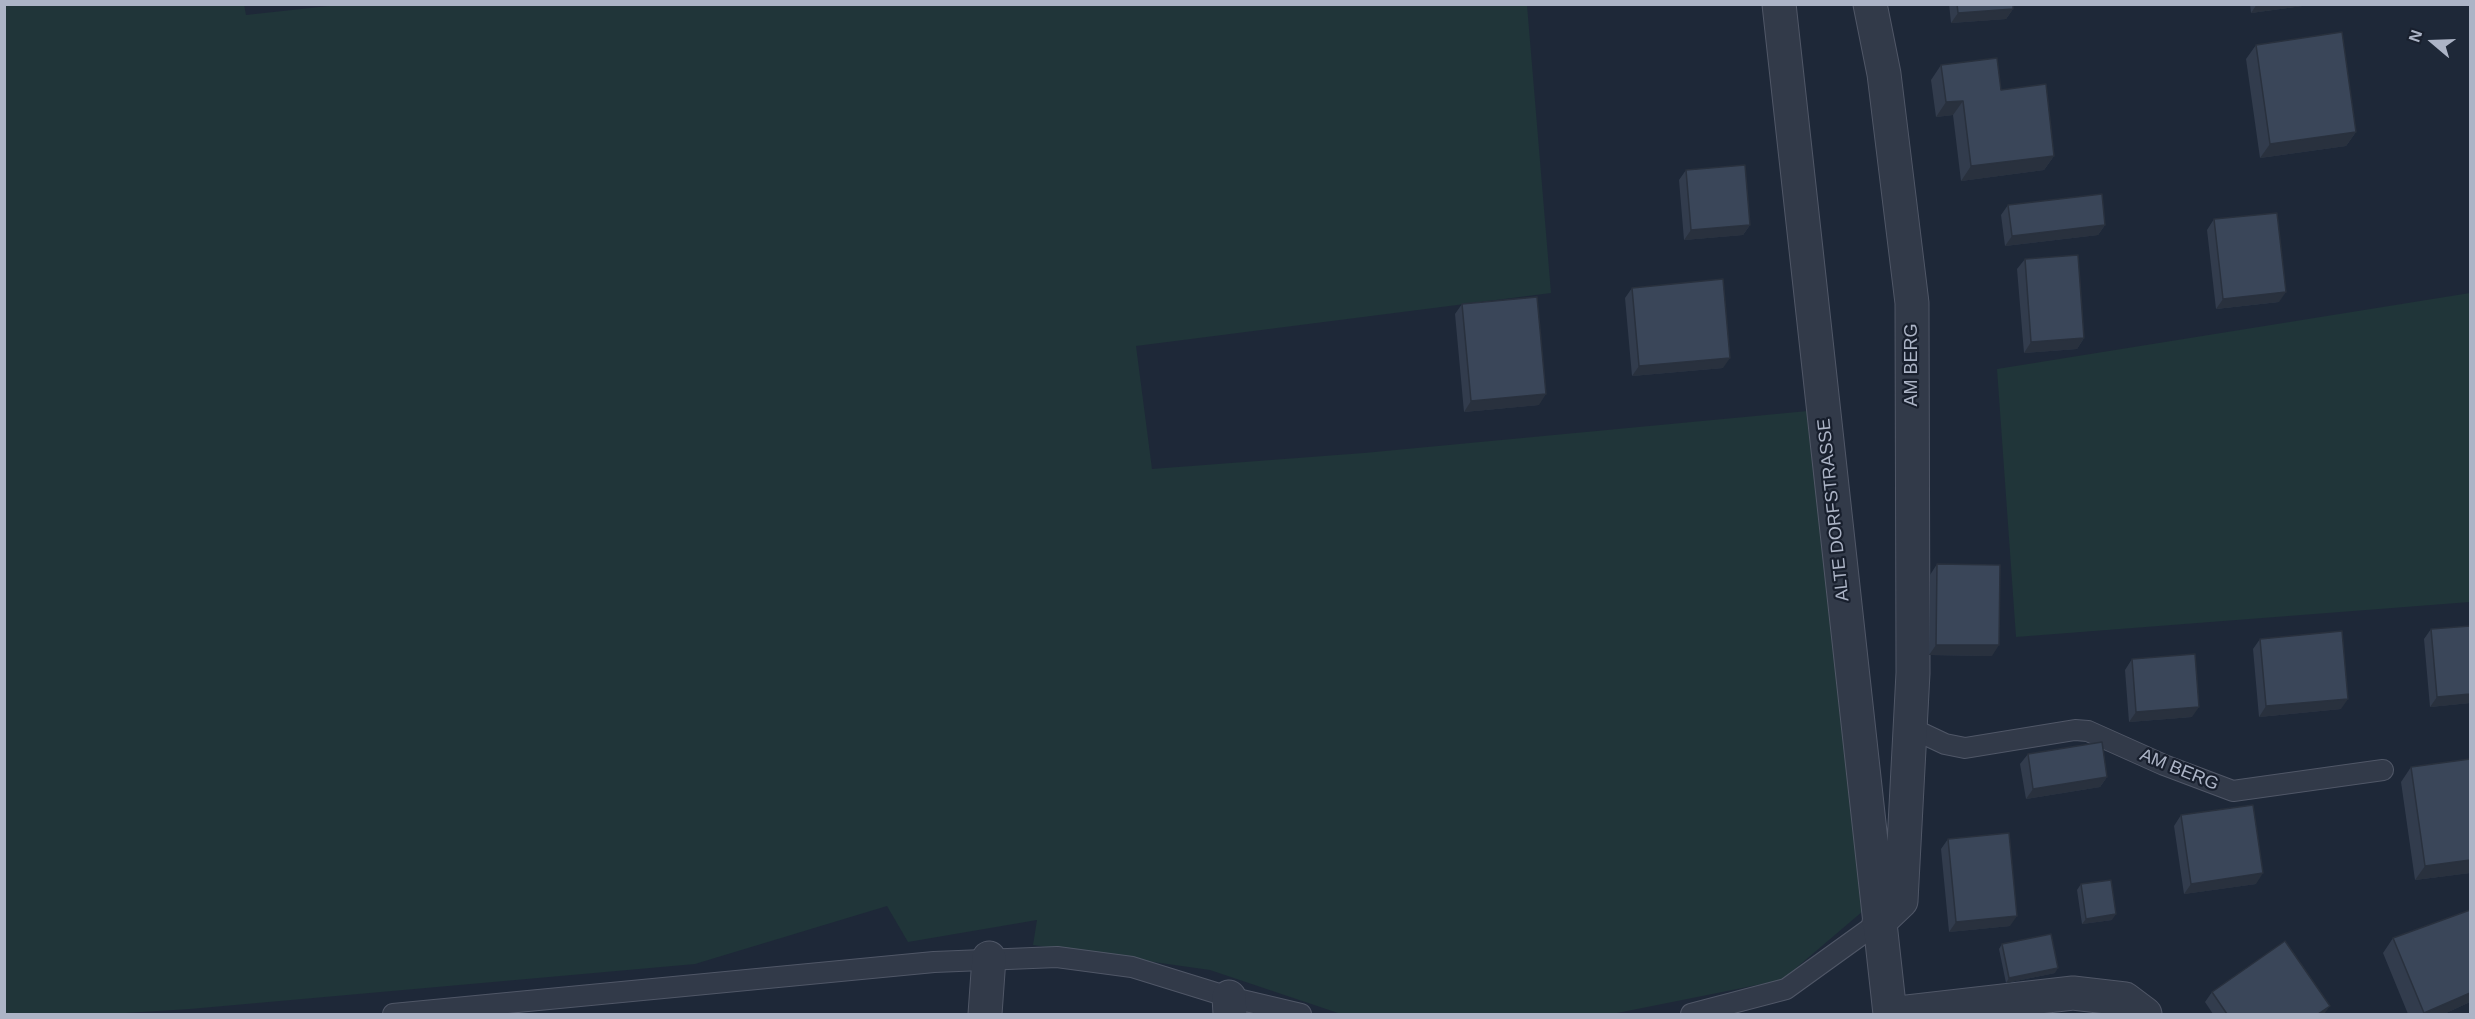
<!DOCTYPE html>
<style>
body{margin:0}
#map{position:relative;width:2475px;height:1019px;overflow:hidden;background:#1e2838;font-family:Helvetica,sans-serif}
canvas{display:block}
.frame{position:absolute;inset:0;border:6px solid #acb4c6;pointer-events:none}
.north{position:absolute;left:2403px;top:12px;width:60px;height:60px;-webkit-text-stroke:4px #181f2d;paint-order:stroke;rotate:289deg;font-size:16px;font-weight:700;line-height:24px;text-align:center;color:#acb4c6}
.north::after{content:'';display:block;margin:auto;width:21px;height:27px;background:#acb4c6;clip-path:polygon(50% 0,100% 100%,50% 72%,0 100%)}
</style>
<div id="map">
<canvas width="2475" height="1019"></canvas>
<div class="frame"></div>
<div class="north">N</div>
</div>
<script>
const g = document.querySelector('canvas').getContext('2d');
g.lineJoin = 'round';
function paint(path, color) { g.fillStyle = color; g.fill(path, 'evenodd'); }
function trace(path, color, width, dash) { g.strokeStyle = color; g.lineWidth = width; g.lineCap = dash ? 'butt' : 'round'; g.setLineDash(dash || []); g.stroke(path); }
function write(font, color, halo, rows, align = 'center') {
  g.font = font + ' Helvetica,sans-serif'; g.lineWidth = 4.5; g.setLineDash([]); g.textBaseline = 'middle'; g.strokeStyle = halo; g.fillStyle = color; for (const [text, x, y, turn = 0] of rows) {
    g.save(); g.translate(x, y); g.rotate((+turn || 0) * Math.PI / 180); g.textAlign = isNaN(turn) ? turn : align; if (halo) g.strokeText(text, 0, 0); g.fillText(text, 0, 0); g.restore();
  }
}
paint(new Path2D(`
 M244,4l2,11 101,-11 1180,1 24,288 -415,53 16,123 212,-16 444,-42 55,500 -81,69 -170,34h-271l-131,-44 -177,-25 4,-25 -129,22 -21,-36 -192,58 -505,45 -80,5h-105v-1009z
 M2470,293v309l-454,35 -19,-268z`), '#203539');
const lane = new Path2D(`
 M1911,728l34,16 20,4 110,-18 13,1 76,34 69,26 150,-21
 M393,1014l541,-52 123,-5 75,10 97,30 72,17
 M1691,1014l95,-25 93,-67`);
const street = new Path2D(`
 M1779,4l111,1010
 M1870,4l14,70 28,229 1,370 -12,228 -22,21
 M1229,997l1,17
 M985,1014l4,-56
 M1890,1014l183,-21 52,6 20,15`);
trace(lane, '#505767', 22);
trace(street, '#505767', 35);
trace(lane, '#323a49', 20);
trace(street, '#323a49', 33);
paint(new Path2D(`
 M1949,4h64v5l-7,10 -55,4z
 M2250,4h67l-66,9z
 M2256,45l100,87 -10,14 -86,12 -14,-99z
 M1941,65l60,25 53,66 -10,14 -83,11 -8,-66 -17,2 -5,-37z
 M1686,170l64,55 -7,10 -59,5 -5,-60z
 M2008,205l97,20 -7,10 -93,11 -4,-31z
 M2214,219l65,83 -63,7 -9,-79z
 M2025,259l59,79 -7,11 -53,4 -7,-84z
 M1632,288l91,80 -91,8 -7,-78z
 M1462,304l77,101 -75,7 -9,-98z
 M1937,564l55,92 -63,-1 1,-80z
 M2470,626v77l-40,4 -6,-68 7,-10z
 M2260,639l81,70 -82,8 -6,-68z
 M2132,659l60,58 -63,5 -4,-52z
 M2028,754l79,23 -7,10 -74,12 -6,-35z
 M2411,767l59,106 -55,7 -14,-98z
 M2181,815l75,69 -72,10 -10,-68z
 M1948,839l62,87 -61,6 -8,-83z
 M2081,884l31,36 -30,4 -5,-34z
 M2470,910v92l-26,12h-36l-25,-61 10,-15z
 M2002,944l53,29 -49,10 -7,-34z
 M2212,992l112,22h-111l-8,-12z`), '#323c4d');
paint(new Path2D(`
 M2257,4h60l-66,9z
 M2013,9l-7,10 -55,4 7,-10z
 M1963,101l-10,14 -17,2 10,-15z
 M2356,132l-10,14 -86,12 10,-14z
 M2054,156l-10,14 -83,11 10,-15z
 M1750,225l-7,10 -59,5 7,-10z
 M2105,225l-7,10 -93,11 7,-10z
 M2286,292l-7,10 -63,7 7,-10z
 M2084,338l-7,11 -53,4 7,-11z
 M1730,358l-7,10 -91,8 7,-10z
 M1546,394l-7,11 -75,7 7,-11z
 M1936,645h63l-7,11 -63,-1z
 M2470,694v9l-40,4 7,-10z
 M2348,699l-7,10 -82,8 7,-11z
 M2199,707l-7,10 -63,5 7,-10z
 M2107,777l-7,10 -74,12 7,-10z
 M2470,860v13l-55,7 10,-14z
 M2263,873l-7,11 -72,10 7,-10z
 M2116,914l-4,6 -30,4 4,-5z
 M2017,916l-7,10 -61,6 7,-10z
 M2058,968l-3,5 -49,10 3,-5z
 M2470,993v9l-26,12h-21z
 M2330,1006l-6,8h-6z`), '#29313e');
const building = new Path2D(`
 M1957,4h56v5l-55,4z
 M2342,32l14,100 -86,12 -14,-99z
 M1997,58l4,32 45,-6 8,72 -83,10 -8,-65 -17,1 -5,-37z
 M1745,165l5,60 -59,5 -5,-60z
 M2102,194l3,31 -93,11 -4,-31z
 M2277,213l9,79 -63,7 -9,-80z
 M2078,255l6,83 -53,4 -6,-83z
 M1723,279l7,79 -91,8 -7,-78z
 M1537,297l9,97 -75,7 -9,-97z
 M1937,564l63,1 -1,80h-63z
 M2470,626v68l-33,3 -6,-68z
 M2342,631l6,68 -82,7 -6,-67z
 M2195,654l4,53 -63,5 -4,-53z
 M2102,742l5,35 -74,12 -5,-35z
 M2470,759v101l-45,6 -14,-99z
 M2253,805l10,68 -72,11 -10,-69z
 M2009,833l8,83 -61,6 -8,-83z
 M2111,880l5,34 -30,5 -5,-35z
 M2470,910v83l-46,20 -31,-75z
 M2051,934l7,34 -49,10 -7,-34z
 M2285,941l45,65 -12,8h-91l-15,-22z`);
paint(building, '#3a4659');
trace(building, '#29313e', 1.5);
write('18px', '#acb4c6', '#181f2d', [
 ["AM BERG",1912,365,-90],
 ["ALTE DORFSTRASSE",1834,510,-96],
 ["AM BERG",2179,770,22]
]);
</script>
